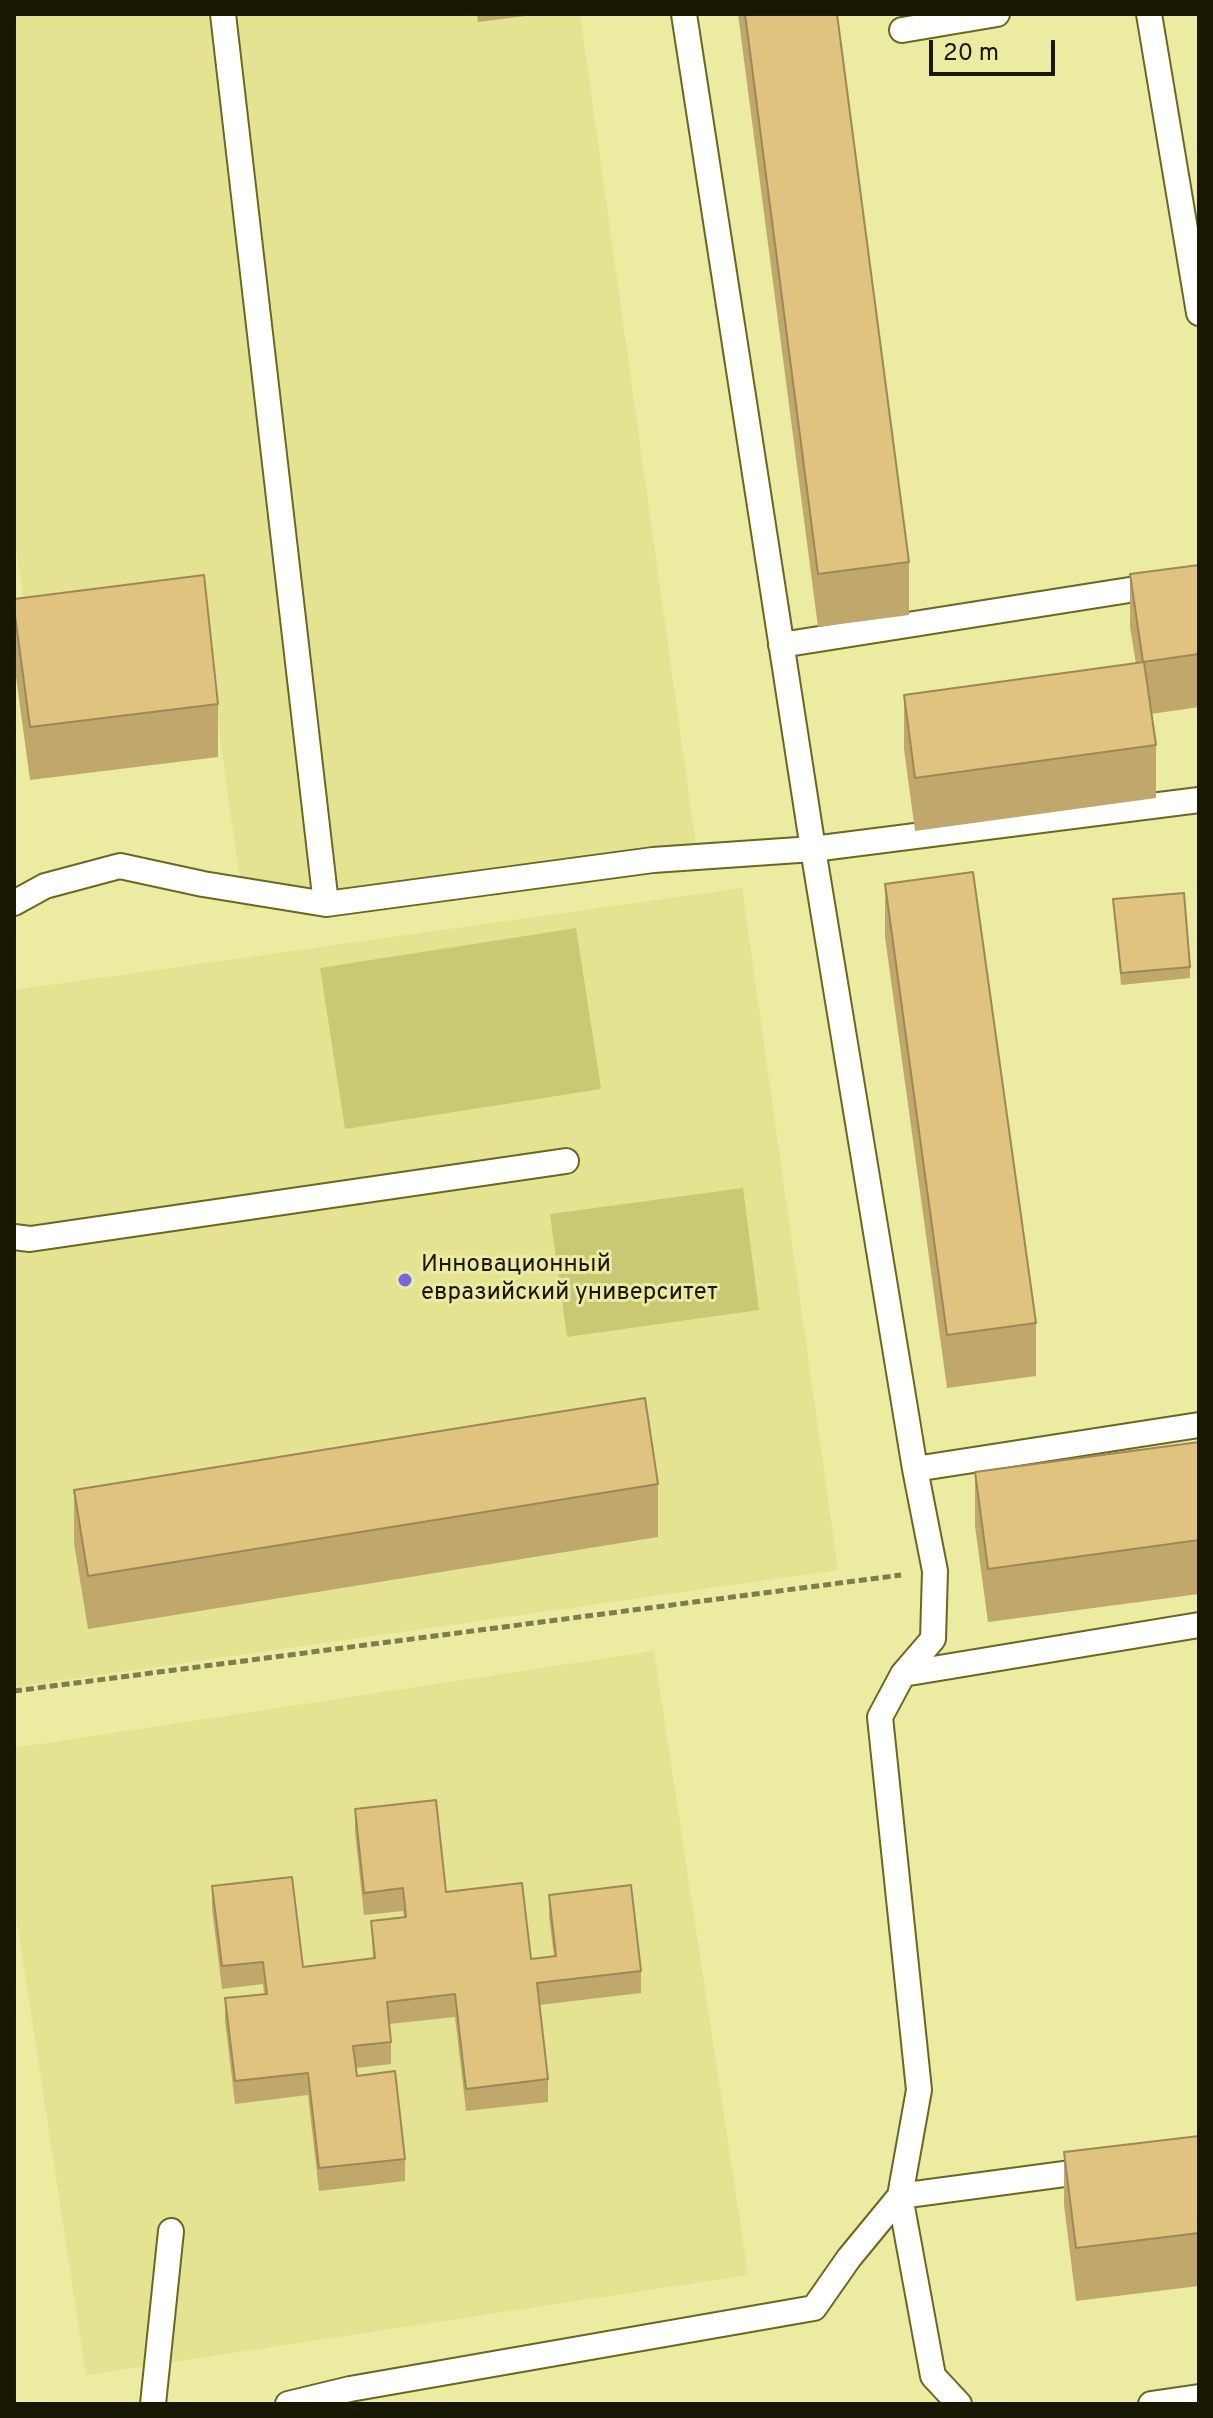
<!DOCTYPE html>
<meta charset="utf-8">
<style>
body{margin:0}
#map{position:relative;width:1213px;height:2418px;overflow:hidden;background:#ebeba1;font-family:Overpass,sans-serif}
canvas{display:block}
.frame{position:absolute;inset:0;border:16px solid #181700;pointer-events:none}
.scale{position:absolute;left:929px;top:40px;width:126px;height:36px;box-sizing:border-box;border:4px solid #181700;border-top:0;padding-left:10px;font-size:24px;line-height:28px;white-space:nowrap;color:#181700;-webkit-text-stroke:6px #ebeba1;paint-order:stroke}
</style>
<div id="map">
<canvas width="1213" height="2418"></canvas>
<div class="frame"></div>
<div class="scale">20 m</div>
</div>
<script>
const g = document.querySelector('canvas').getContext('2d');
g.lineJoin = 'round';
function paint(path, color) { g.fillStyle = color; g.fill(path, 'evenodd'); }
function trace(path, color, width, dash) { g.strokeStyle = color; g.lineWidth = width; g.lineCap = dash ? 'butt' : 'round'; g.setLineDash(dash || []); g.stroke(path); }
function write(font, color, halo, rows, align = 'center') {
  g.font = font + ' Overpass,sans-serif'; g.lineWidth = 6; g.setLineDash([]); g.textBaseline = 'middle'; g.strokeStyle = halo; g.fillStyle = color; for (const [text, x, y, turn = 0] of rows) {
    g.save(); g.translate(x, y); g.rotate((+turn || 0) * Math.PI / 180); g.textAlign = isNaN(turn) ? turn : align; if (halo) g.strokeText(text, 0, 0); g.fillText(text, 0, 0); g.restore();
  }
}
paint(new Path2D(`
 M14,14h566l116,832 -452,64 -44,-317 -174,24 -12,-84z
 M742,888l96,682 -824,117v-697z
 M654,1651l94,624 -662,100 -72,-474v-153z`), '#e3e391');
paint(new Path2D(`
 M576,928l25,161 -256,40 -25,-161z
 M743,1188l16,122 -192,27 -17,-123z`), '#c9c873');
const lane = new Path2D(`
 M223,14l103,890
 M684,14l129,835 102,620 20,102 -2,68 -30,35 -23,43 39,373 -19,106 33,180 26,28
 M1149,14l50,299
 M902,30l95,-16
 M781,645l418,-66
 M14,903l31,-17 75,-20 83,18 123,20 327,-44 160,-11 386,-49
 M14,1237l16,2 536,-78
 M915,1469l284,-44
 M903,1674l296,-49
 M153,2404l18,-173
 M288,2404l62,-15 464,-81 35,-50 51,-62 194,-26
 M1151,2404l48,-7`);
trace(lane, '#6a681f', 28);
trace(new Path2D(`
 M14,1691l887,-116`), '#7e7d4e', 5, [8, 4]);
trace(lane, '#fff', 24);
paint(new Path2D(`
 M477,14h65l-64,8z
 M738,14h99l72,548v53l-91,12z
 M1199,565v142l-48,7 5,31v53l-241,33 -11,-82v-54l232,-31 -6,-37v-53z
 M14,599l204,105v53l-188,23 -16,-118z
 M885,884l151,439v53l-89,12 -62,-451z
 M1113,899l77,68v11l-69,7z
 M1199,1442v152l-211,28 -13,-96v-54z
 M658,1484v53l-570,92 -14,-86v-53z
 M355,1809l91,83 85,67 23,-3 -5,-39v-22l92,76v22l-102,12 9,74v23l-82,9 -11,-94 -66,7 2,18v22l-35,4 1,8 48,83v22l-86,10 -11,-96 -73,9 -10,-83v-23l39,-4 -1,-10 -41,5 -10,-80v-23l91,81 70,-8 -2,-38 33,-4 -1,-6 -39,4 -9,-83z
 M1199,2136v150l-123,15 -12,-96v-53z`), '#c0a86c');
const building = new Path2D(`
 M745,14h92l72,548 -91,12z
 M1199,565v89l-56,8 -13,-88z
 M204,575l14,129 -188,23 -16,-119v-9z
 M1144,662l12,83 -241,33 -11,-83z
 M973,872l63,451 -89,12 -62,-451z
 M1184,893l6,74 -69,6 -8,-74z
 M645,1398l13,86 -570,92 -14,-86z
 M1199,1442v98l-211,29 -13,-97z
 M436,1800l10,92 76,-9 9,76 25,-3 -7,-61 82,-10 10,86 -104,12 11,96 -82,10 -11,-95 -68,8 4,40 -38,4 4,30 38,-5 10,88 -86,9 -11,-95 -73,8 -10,-83 42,-4 -4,-32 -41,4 -10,-80 80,-9 11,90 72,-9 -4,-37 35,-4 -3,-29 -39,5 -9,-84z
 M1199,2136v97l-123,15 -12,-96z`);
paint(building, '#dfc37e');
trace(building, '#9c8858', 2);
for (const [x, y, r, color] of [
 [405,1280,8,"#7b64df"]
]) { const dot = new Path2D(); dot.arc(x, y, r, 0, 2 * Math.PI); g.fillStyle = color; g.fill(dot); trace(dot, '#ebeba1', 3); }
write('24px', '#181700', '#ebeba1', [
 ["Инновационный",421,1266],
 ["евразийский университет",421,1294]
], 'left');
</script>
